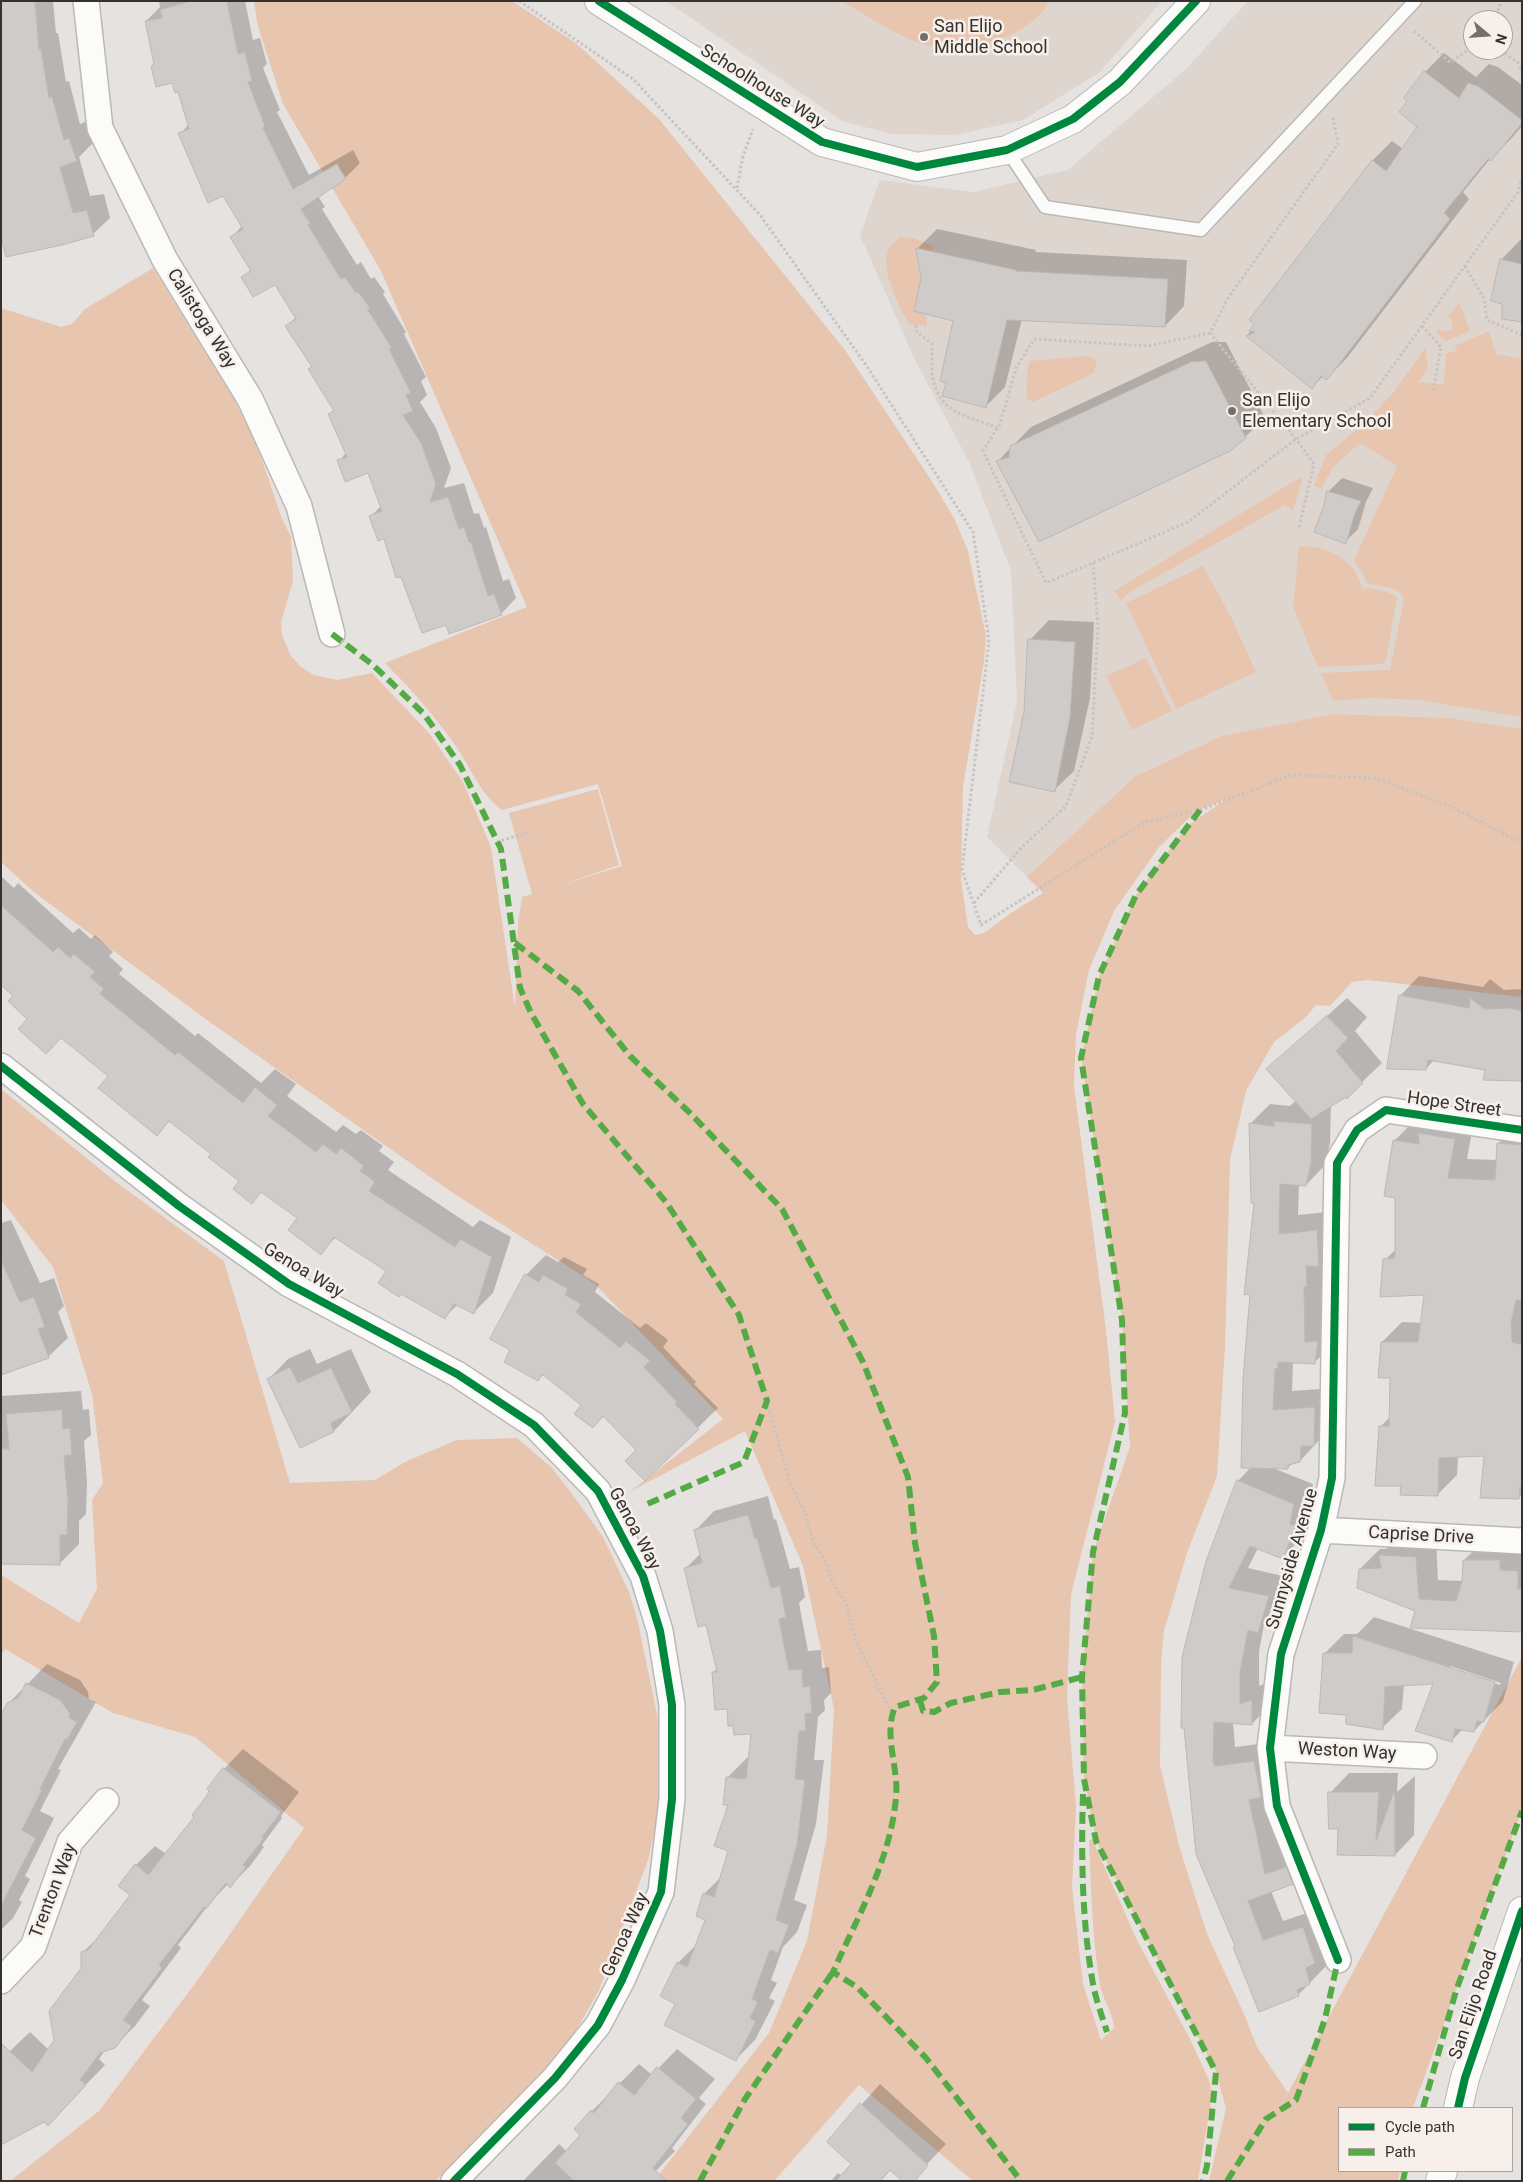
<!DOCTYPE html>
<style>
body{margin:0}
#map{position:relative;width:1523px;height:2182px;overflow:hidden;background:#e6e2e0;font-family:Roboto,sans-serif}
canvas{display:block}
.frame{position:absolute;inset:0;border:2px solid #34312f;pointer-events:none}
.legend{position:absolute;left:1338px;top:2107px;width:175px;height:65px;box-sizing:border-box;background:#f6efea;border:1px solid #a8a39f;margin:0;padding:6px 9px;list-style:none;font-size:15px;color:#34312f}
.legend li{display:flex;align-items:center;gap:10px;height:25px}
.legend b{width:25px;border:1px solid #a8a39f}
.north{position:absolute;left:1463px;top:10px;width:50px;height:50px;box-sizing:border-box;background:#f6efea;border:1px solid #a8a39f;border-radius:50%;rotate:108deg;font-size:14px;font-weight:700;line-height:20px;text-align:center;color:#34312f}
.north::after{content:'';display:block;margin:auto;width:18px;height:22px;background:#726f6d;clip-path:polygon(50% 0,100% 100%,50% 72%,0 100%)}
</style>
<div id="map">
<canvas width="1523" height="2182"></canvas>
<div class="frame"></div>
<ul class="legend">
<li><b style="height:6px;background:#00873e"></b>Cycle path</li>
<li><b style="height:6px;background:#54ab45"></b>Path</li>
</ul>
<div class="north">N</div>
</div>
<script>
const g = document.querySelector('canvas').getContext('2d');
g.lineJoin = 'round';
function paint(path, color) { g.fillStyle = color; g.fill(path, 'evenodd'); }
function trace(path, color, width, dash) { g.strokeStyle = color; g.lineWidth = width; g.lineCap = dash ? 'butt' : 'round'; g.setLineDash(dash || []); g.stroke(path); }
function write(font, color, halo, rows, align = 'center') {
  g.font = font + ' Roboto,sans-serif'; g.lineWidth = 5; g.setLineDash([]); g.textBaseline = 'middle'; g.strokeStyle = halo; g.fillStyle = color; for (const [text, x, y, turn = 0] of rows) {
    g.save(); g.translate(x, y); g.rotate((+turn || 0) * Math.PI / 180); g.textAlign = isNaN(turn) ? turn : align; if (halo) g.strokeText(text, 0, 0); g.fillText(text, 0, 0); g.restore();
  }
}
paint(new Path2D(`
 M666,1h496l-62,71 -77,48 -68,15 -64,-1 -49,-13z
 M1248,1h274v728l-72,-11 -118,-4 -111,22 -87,41 -107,100 -40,-40 30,-135 -6,-131 -42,-109 -54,-102 -55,-125 20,-55 93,12 95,-22 118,-101zM1473,20h30v30h-30z`), '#dfd5cf');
paint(new Path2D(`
 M254,1h258l65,43 82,75 186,231 88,133 21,35 14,33 18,85 -2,26 -21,125 -2,93 7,47 7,8 9,-2 27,-20 32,-20 -16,-16 107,-100 87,-41 111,-22 118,4 72,11v268l-155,-17 -15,2 -22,24 -14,-1 -10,12 -32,25 -28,49 -16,69 -5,187 -8,129 -30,77 -23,78 -3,34 -1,100 20,84 27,85 37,80 13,33 31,46 234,-436v153l-109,298h-74v63h61l-2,10h-189l17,-73 -10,-36 -120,-231 -12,-62 -2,-102 11,-125 37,-105 -8,-127 -41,-262 18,-82 37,-81 51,-69 40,-27 -35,13 1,2 -34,33 -45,64 -25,59 -13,65 -2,51 32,244 9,91 -44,174 -4,103 9,108 -4,81 11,97 18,56 13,-12c-1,-15 -11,-28 -14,-43 -8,-47 -9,-97 -11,-145l3,-1 45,101 53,99 19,41 3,15 -14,86h-225l-114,-96 -85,96h-120l115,-148 38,-92 20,-105 7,-127 -31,-143 -58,-135 -114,60 92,-72 -128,-135 -142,-91 -246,-173 -172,-127 -34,-31v-554l60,19 11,-3 13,-15 68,-41 79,128 23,43 27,80 9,18 2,44 -12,41 1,13 9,21 10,11 13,8 23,5 35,-7 57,60 34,49 28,65 24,161 3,-85 4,-26 10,-3 -23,-81 89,-24 21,76 -58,20 61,-19 -24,-82 -96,26c-23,-17 -33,-46 -49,-68 -21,-29 -43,-54 -68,-79l142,-56 -146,-336 -98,-167 -26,-81z
 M841,1h210c-6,7 -11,15 -18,20 -31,24 -76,34 -114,22 -27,-10 -53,-28 -78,-42z
 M900,237l14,1 20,8 -2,6 -15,-4 -1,3 5,30 -7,29 12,5 1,11 -18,-2c-10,-17 -30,-56 -20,-76 2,-4 8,-7 11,-11z
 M1459,303l11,28 -24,10 -9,-8 2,-5 3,3h9l2,-5 -2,-7 -3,-2z
 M1489,331l7,23 26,5v358l-103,-17 -48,-2 -38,3 -12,-28 69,-3 14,-70 -2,-6 -10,-6 -26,-5 -3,-10 -9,-12 43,-95 -37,-23 -26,23 -13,22 -7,-2 12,-31 41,-34 27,-29 31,-44 3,20 -10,14 26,3 2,-31 11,-4 -2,-4z
 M1090,356l7,6 -3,11 -61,29 -7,-4 2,-33 2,-4z
 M1301,477l1,3 -9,31 -8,-6 -157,88 -7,8 -7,-10z
 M1299,546c28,-1 57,13 63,43 10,-2 27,2 35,8l-11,63 -3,4 -64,3 -3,-4 -23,-56z
 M1203,566l29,53 24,53 -80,37 -50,-106z
 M1146,658l26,53 -40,19 -26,-54z
 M1,1089l115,93 108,79 66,222 85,-3 32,-19 50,-21 60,-2 35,30 20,26 31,43 26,55 8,26 20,96 3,34v44l-5,37 -7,31 -49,130 -23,41 -26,32 -114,118h-426l89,-70 98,-130 107,-153 -109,-91 -82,-24 -108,-64 -4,6v-80l78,48 18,-34 -5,-89 11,-17 -11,-89 -39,-127 -52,-67z`), '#e8c5ae');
paint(new Path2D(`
 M1,1h52l3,32h2l8,49 3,-1 11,43 5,-2 8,21 -14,14 11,39 14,-2 6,24 -17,16 -92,-2z
 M159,1h86l8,39 7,-2 7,26 -4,4 17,42 -3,2 32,63 44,-25 7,13 -15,15 -27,18 7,11 -3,2 35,56 4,-3 10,17 3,-2 11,15 -2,2 23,38 -2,2 22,43 -5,4 6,14 -7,7 16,26 15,40 -7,20 20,-5 10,31 5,-1 5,15 2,-1 17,54 6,-2 7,19 -15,16 -54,9 -46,-48 -17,-37 -13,-22 10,-10 -12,-34 -30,-11 7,-8 -17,-39 6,-5 -25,-40 3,-3 -26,-40 9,-9 -21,-34 -32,-5 8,-9 -19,-32 10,-11 -18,-32 -44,-60 9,-10 -10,-33 -6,-10 -18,-17 -9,-43 14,-14z
 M1444,53l32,24 13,-13 9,3 24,18v41l-12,14 -20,19 -27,33 6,7 -123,160 -20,20 -3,-3 -11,11 -65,-51 125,-175 20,-20 11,8 16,-22 6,-55z
 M937,229l99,21 -1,2 152,8 -3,46 -19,20 -143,-7 -17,68 -19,19 -38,-23 7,-62 -33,-43 -4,-30z
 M1520,240h2v81l-21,-61z
 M1212,342h14l39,76 -20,19 -247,24 33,-34z
 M1342,478l31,10 -7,14 -8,27 -13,13 -19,-36 3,-15z
 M1049,620l45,2 -4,76 -16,73 -20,19 -29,-78 5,-72z
 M1,876l13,12 4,-5 55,50 6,-5 12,11 4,-4 18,17 -4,4 14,13 -4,5 76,62 3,-3 63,50 14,-14 21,15 -9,12 49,36 7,-7 13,9 5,-4 22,16 -4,5 15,11 -6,8 85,57 7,-7 31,17 -18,56 -20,20 -15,-9 -13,13 -57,-47 -52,-33 -15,16 -22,-35 -37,-27 -10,11 -11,-22 -28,-27 -43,-33 -13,14 -47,-58 -49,-39 -33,-18 -13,-23 -14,-13z
 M1419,976l64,11 7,-8 14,11 18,-1v89l-88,-18 -8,9 -26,-73z
 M1347,998l20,19 -12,14 27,32 -20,19 -31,23 -1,38 -5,22 -19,20 -7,-1 -1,31 38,-4 -2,132 -20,20 -21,-1 -1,29 42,-3 -1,37 -33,36 -7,1 -5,6h-15l40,16 -4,20 6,2 -13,32 -20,19 -24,-9 -10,20 39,9 -10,35 -13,13 -5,26v35l12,-5v23l-19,20 -19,-2 2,25 39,-5 -5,45 43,77 -20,19 -21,8 12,30 39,-13 7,55 -31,32 -62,-49 -39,-92 41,-373 13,-14v-174l4,-92h-3l-1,-78 19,-19 20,2 4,-4h4l-30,-33z
 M1474,1120l-7,39 31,1v-16l20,-20h4v370l-4,4 -33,-43 -27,1 -1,19 -20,20 -35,-11 -22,-57 10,-10 2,-40 -10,-35 20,-20 20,1 3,-29 -40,-34 11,-11 -2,-108 20,-20z
 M11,1220l29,63 14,-5 10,28 -6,6 10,26 -20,19 -47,17v-151z
 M546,1255l12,7 6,-5 23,12 -4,6 16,9 -4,8 45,36 6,-5 22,17 -5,7 33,35 -2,2 24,24 -73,71 -7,-29 -34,-34 -11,11 -10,-22 -39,-31 -6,6 -26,-30 14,-75z
 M310,1349l7,15 34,-15 20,43 -37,39 -33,15 -32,-67 19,-20z
 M81,1391l2,19 6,-1 2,26 -7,6 3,40 -1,33 -7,7v23l-20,20 -58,-1v-167z
 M768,1496l6,24 2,-1 14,50 9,-2 6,30 -6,6 9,48 13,-1 1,18 7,-1 2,26 -7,7 1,10 -7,7 -4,43h10l-8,64 -22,76 13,5 -10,27 -14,15 -12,33 6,3 -8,15 6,3 -20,39 -19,19 -60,-56 2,-40 19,-19 9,-25 -2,-25 18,-18 8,-26 -2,-73 19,-19h2l3,-25 -18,-9 -21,-51 4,-5 -10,-45 -21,-55 15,-15 -6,-22 19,-20z
 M1400,1535l36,3 2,42 25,1 1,-21 20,-19 38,10v79l-106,-19 -56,-42 20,-20h6z
 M1374,1617l140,45 -11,39 -29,30 -11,-2 -12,12 -17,-59 -30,3 -2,24 -20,19 -34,-14 -23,-61 19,-19h13zM1450,1666l51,17 -1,2 -50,-16z
 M47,1664l33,16 8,12 1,7 7,3 -38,67 3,1 -21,41 14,7 -29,58 5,3 -11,21 3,2 -9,16 -12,12v-214l7,-12z
 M243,1749l56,43 -18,24 1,2 -20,27 2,2 -14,19 -20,20 -2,-2 -18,19 -32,42 3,3 -39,52 8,6 -15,20 -21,21 -8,2 -7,10 6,6 -38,39 -23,16 -35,-68 21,-20 19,18 7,-10 26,-71 1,-17 20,-19 28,-38 5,-30 19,-19 11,8 30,-37 28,-48z
 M1349,1773h49l-1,19 18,-16 -1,59 -19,20 -56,-27 -9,-35z
 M677,2049l38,30 -16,19 7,6 -34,44 3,3 -29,30h-123l36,-37 8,8 15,-17 10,-24 47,-47 13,11z
 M880,2084l66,60 -35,37 -20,-12 -10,12h-50l7,-8 4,3 11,-12 -25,-22z`), '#0003');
const building = new Path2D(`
 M1,1h34l4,48h2l8,49 3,-1 12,43 5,-2 8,23 -17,6 13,46 14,-3 7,26 -32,9 -56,12 -5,-20z
 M191,1h36l11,53 7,-2 7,29 -4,1 17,44 -2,2 30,61 44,-25 9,15 -45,30 9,14 -2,2 33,54 4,-2 11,16 2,-1 12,16 -2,2 24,38 -3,1 22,44 -5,2 7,16 -10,4 18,28 15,41 -6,18 18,-5 11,32 5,-2 5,15h2l17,54 6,-2 8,21 -53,19 -3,-9 -24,8 -21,-56 -5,1 -12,-39 -6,2 -9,-25 13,-5 -14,-38 -23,9 -8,-22 10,-3 -19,-43 6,-3 -26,-42 4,-2 -27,-41 11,-7 -21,-34 -22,12 -12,-20 10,-6 -21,-34 13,-8 -20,-33 -15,7 -30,-70 11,-4 -11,-37 -3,1 -3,-10 -16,4 -5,-21 3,-2 -9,-43 17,-3 -2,-8z
 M1424,71l35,27 9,-15 10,3 44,34v3l-31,38 -3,-2 -44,54 6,6 -123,161 -6,-4 -9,13 -66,-53 9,-4 -6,-1 5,-7 -5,-4 123,-160 14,11 31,-44 -18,-15 8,-11 -3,-3z
 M916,248l100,22v1l152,8 -3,48 -158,-7 -21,88 -44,-12 4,-13 -6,-2 13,-60 -39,-10 7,-33z
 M1500,259l22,5v58l-20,-3v-15l-11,-3z
 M1206,361l40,77 -16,13 -191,91 -43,-81 13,-4 1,-11 181,-84z
 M1327,491l34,10 -7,15 -8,28 -32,-12 10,-27z
 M1028,639l47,3 -5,76 -15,74 -46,-10 15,-70z
 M1,905l52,47 5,-5 12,11 4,-4 21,18 -5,5 14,12 -4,5 75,61 3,-3 65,51 12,-16 22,18 -9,11 48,36 7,-8 13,10 5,-6 23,18 -4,5 15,11 -6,9 86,56 5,-8 32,18 -18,57 -20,-10 -9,15 -44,-25 -2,3 -21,-14 8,-12 -52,-34 -13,18 -33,-25 9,-12 -36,-26 -9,12 -19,-15 6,-8 -31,-24 3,-3 -42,-33 -12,15 -59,-48 10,-12 -47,-38 -15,16 -28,-25 9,-10 -19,-18 5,-5 -12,-11z
 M1399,995l70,13 1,-10 14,11 26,-1 12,3v70l-39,-1 2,-10 -57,-10 -2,10 -39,-1z
 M1327,1016l21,22 -12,13 27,32 -16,16 -1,-2 -35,22 -45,-50z
 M1273,1121l39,3 -1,39 -5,23 -26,-2 -1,50 38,-4 2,37 -13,-1 1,21h-3l1,55 13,-1 -3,23 -37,-2v6l-3,1 -2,41 42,-3 -1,39h-13l-1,16 -12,3v4l-47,-1 2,-89 7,-85 -6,1 10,-92h-3l-2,-80 25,3z
 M1418,1133l37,6 -7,39 47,2 2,-37 25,2v155h-6l-5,23 1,19 10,3v142h-2l-1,12 -39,-1 4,-42 -45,2 -1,38 -38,-1 1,-9h-26l4,-60h10l1,-48h-12l3,-36h37l6,-47 -44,2 3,-38 12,-1v-60l-11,-2 9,-56 26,4z
 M1,1260l19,42 14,-5 11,30 -7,2 11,29 -48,17z
 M525,1274l14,8 4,-7 25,14 -3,6 16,9 -5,8 44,36 6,-7 24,20 -6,6 33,35 -2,2 24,25 -54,52 -20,-20 11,-11 -33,-34 -10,12 -19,-14 7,-9 -39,-31 -4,7 -34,-19 6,-12 -20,-11z
 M290,1367l8,16 33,-15 21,44 -21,11 3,9 -34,16 -33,-69z
 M62,1410l1,19 7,-1 2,27 -8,1 4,45 -1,34h-7v30l-59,-1v-115h8l-3,-35z
 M1237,1480l57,24 -4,20 6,2 -13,33 -33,-13 -21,42 40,8 -11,37 -10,-3 -8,42v32l12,-4v25l-38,-3 -1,39 2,5 39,-5 7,36 -12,3 16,74 21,-7 7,17 -45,17 15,39 40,-13 12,36 -9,5 4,16 -13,6 2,6 -40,16 -26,-65 2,-1 -39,-92 -12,-126h-3l1,-71 24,-96z
 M748,1515l7,24 2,-1 14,50 9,-2 6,31 -7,2 10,51 13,-1 1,18 7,-1 2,27 -7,1 1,17h-7l-4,48 10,1 -2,16 -6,49 -21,75 13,5 -11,28 -8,-3 -18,49 6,3 -8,16 6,3 -20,40 -72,-36 11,-21 -15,-8 17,-34 10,5 18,-47 -9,-4 7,-23 11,4 14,-46 -14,-5 14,-41h-5l3,-28 20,2 5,-45 -17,1 -1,-9h-5l-1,-17 -12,1 -3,-38h5l-11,-47 -8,2 -14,-59 18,-5 -8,-33z
 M1379,1555l37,2 3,42 37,2 6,-19 1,-22h37v10l18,1v18h4v43l-112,-4 5,-17 -58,-23 2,-19 22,-1z
 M1353,1636l142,46 -11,40 -7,-1 -3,11 -19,-3 -3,13 -37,-11 18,-47 -48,3 -2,43 -37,-6v-9l-27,-2 4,-60h29z
 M26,1683l34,17 9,12 1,6 7,4 -10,18 -2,-1 -25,50 2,1 -20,40 14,8 -35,68v-192l6,-11 11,-5z
 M223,1768l58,44 -19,25 2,1 -21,27 3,2 -16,21 -4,-5 -20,26 -2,-2 -45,58 3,3 -39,52 9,6 -17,22 -15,5 -20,27 6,5 -38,41 -4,-4 -43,23v-102l31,29 22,-32 -5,-29 32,-43v-16l7,-2 42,-55 -12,-9 17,-22 13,11 46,-58 -2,-2 14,-18 3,-6 -2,-2z
 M1328,1792h51l-3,49 17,-47 2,1v61l-58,-1 1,-26h-9z
 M657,2067l39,32 -15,19 7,6 -35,44 14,13h-93l-19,-18 25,-28 -6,-6 17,-19 3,3 24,-31 16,13z
 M860,2103l68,62 -13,16h-13l-12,-11 -10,11h-44l15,-17 -24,-22z`);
paint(building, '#cecbc9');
trace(building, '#bbb8b7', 1);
const service = new Path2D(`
 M1007,150l38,57 156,23 214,-229`);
const minor = new Path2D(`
 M86,1l14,127 65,132 85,139 49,107 33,128
 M1,1066l178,140 110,78 168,90 77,51 64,66 45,85 17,55 12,74v94l-11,93 -39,88 -24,45 -43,53 -101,103
 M1321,1530l201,11
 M1270,1748l154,8
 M1338,1960l-61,-154 -7,-58 11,-94 40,-124 11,-52 5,-315 20,-33 29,-20 136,20
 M1,1981l32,-34 37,-105 36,-41`);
const tertiary = new Path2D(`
 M599,1l223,141 95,25 90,-17 66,-31 47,-37 76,-81`);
const primary = new Path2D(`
 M1458,2108l7,-30 57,-167
 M1440,2181l3,-10`);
trace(service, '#bbb8b6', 15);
trace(minor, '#bbb8b6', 28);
trace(tertiary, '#bbb8b6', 30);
trace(primary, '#bbb8b6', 30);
trace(new Path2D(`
 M519,1l114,78 127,136 108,153 105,164 16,109 -27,229 19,55 164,-103 55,-12 92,-35 83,3 75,28 72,37
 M1494,20l8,-19
 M1414,31l36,31 23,-15
 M1501,50l17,13 4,9
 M737,188l6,-32 10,-27
 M1465,266l19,33 3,21 35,15
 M916,325l1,7 15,12c1,11 -2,25 1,35 8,37 36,36 64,49
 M1422,326l19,21 -8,44
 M1210,333l-63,13 -113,-7 -18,29 -16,56 -17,27 63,132 142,-61 108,-83 74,-41 148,-206 4,-13
 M1299,527l15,-63 -18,-25 -86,-106 18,-35 110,-154 -5,-26
 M497,842l32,-10
 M974,903l48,-56 44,-41 26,-69 6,-109 -5,-65
 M767,1401l22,79 17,35 8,29 12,18 4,15 17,29 9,35 36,73
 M1009,2181l10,-5`), '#c6c3c2', 3, [2.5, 2.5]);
trace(service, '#fbfbfa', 12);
trace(minor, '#fbfbfa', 25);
trace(tertiary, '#fbfbfa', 28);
trace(primary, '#fbfbfa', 28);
trace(new Path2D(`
 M332,634l41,31 51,49 36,51 41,84 19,139 11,25 52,91 83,98 73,113 28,86 -23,61 -99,43
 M1200,810l-64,85 -37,81 -18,82 41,262 3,93 -32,139 -11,125 2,102 12,62 120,231 -9,94 -4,15
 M515,943l63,48 52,65 60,57 92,96 81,153 45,115 7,66 19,93 3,46 -13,16 -29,9c-12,28 4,61 1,90 -5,62 -38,119 -63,175l24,15 69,71 95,123
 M920,1700l3,11 11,1 17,-9 49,-11 33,-2 49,-13
 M1083,1794c-2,62 -1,129 10,190 3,16 9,32 14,48
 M1423,2108l33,-117 66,-180
 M700,2181l45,-82 88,-127
 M1227,2181l39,-62 30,-19 29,-81 13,-59
 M1403,2181l2,-10`), '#54ab45', 6, [12, 6]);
trace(new Path2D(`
 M599,1l223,141 95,25 90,-17 66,-31 47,-37 76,-81
 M1,1066l178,140 110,78 168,90 77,51 64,66 45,85 17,55 12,74v94l-11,93 -39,88 -24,45 -43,53 -101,103
 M1338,1960l-61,-154 -7,-58 11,-94 40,-124 11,-52 5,-315 20,-33 29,-20 136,20
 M1458,2108l7,-30 57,-167`), '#00873e', 8);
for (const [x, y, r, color] of [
 [924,37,5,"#726f6d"],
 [1232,411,5,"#726f6d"]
]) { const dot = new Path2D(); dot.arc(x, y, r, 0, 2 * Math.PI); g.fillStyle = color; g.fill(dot); trace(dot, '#f6efea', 2); }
write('18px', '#34312f', '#f6efea', [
 ["San Elijo",934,27],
 ["Middle School",934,48],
 ["San Elijo",1242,401],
 ["Elementary School",1242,422]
], 'left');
write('18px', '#34312f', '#f6efea', [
 ["Schoolhouse Way",762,87,32],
 ["Calistoga Way",201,319,58],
 ["Hope Street",1454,1105,8],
 ["Genoa Way",303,1271,31],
 ["Genoa Way",634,1529,62],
 ["Caprise Drive",1421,1536,3],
 ["Sunnyside Avenue",1293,1559,-74],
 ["Weston Way",1347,1752,3],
 ["Trenton Way",54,1891,-69],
 ["Genoa Way",626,1935,-66],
 ["San Elijo Road",1474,2005,-71]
]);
</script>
